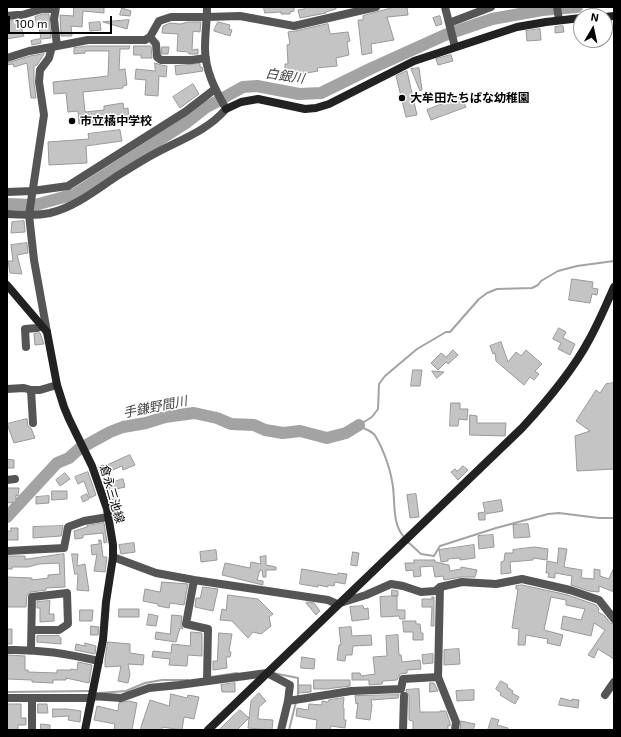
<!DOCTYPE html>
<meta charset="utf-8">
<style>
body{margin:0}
#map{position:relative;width:621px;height:737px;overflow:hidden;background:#fff;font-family:"Exo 2",sans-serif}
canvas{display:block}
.frame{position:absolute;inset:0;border:8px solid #000;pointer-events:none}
.north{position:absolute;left:573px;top:8px;width:40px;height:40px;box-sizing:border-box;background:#fff;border:1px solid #999;border-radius:50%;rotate:9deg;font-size:11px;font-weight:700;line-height:16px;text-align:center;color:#000}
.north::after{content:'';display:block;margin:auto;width:14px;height:18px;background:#000;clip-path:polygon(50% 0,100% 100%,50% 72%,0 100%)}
.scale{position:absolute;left:8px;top:16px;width:104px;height:18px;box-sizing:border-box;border:2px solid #000;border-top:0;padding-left:5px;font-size:12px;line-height:14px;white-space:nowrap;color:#000;-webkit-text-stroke:3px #fff;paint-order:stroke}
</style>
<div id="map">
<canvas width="621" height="737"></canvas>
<div class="frame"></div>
<div class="north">N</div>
<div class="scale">100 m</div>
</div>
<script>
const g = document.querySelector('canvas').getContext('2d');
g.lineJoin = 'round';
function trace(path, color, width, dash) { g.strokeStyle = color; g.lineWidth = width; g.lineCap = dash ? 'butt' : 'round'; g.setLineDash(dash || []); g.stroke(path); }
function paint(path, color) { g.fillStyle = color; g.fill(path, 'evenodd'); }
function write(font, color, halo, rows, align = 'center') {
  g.font = font + ' "Exo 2","Noto Sans JP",sans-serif'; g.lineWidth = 3; g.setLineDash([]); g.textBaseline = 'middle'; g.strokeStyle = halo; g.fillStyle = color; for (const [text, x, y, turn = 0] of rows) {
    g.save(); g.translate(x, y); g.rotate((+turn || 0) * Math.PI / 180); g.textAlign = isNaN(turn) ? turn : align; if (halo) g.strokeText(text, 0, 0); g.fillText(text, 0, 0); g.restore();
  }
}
trace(new Path2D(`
 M404,537c-13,-14 -8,-38 -12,-56 -2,-13 -9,-32 -16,-44 -3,-7 -12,-7 -17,-12l13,-8 6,-8 1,-25 6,-8 32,-27 29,-17h4l29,-33 8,-6 10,-4 35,-1 6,-3 3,-4 17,-10 19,-5 37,-5
 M407,541l14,13 13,2 6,-10 56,-18 52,-14 11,-1 40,5h15
 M273,673l25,5v20
 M210,677l27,-4
 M7,692l83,-1
 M100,693l26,-2 19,-8 17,-3h26
 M289,730l7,-28`), '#a3a3a3', 2);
trace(new Path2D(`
 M7,204l28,1 40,-11 111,-71 19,-15 38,-21 14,-1 42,8 22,-1 51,-25 73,-33 47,-16 50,-9 35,-3
 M7,517l50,-54 12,-5 10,-9 31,-17 13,-5 23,-4 19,-6 29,-4 23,5 14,6 23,1 11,5 18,3 17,-2 27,7 19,-5 13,-8`), '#a3a3a3', 12);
const building = new Path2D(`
 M74,7h30v6l-21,-2 -1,16 -11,-1 1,10h-11l-1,-21 13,1z
 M264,7h30v4l-4,1v2h-9v-2l-16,1z
 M304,7h32v2l-10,3v1l-26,5 -2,-8 6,-1z
 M395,7h12l1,8 -21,2 7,23 -23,4 1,9 -10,2 -4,-35h5v-4z
 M122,8l9,3 -1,5 -10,-1z
 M43,14h6l2,24 -10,1 -2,-12h-2l-2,-10z
 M440,16l2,8 -6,2 -3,-8z
 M19,20l5,16 -17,3v-18z
 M129,20l-2,9 -24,-7z
 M100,22l1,8 -11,1 -1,-8z
 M188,22h13l-1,10 -7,-1 -1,19 6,-1v5h-9l-1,-2 -11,-1 1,-17 -16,-1 1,-7 7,-3 10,1z
 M218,22l12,3 -1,4 3,1 -2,6 -16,-5z
 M328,24l2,10 18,-2 2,9 -3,1 2,13 -13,3 1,8 -20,2 1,3 -17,3v3h-6v-3h-10v-10h3l-1,-19 3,-1 -2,-12 7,-1z
 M563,26l1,6 -9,1v-6z
 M540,29l1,11 -14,1 -1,-10z
 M40,39l1,4 -9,2 -1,-4z
 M89,46h41l-1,3h-9l-1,21 6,-1 2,16 -4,1v2l-40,4 2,20 19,-2v-4l19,-3 1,6 4,-1 1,11 -50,5 -1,-13 -10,1 -2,-19 -12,1 -1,-12 55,-6 1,-25h-24v2l-11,1v-6z
 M134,46h17l1,12h-11v-3h-7z
 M162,47h7l-1,7h-6z
 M44,54l-7,11 -3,1v17l2,15h-5l-4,-35 -13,4 -1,-3 -6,1v-2l23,-7z
 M451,55l2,6 -15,4 -2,-6z
 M155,63l6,2 6,1 -1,11 -7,-1 -1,20 -13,-1 1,-15 -11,-1 1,-10 19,2z
 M200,64v3h2l1,4 -27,4 -1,-9z
 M419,68l3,22 -2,1 -9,-22z
 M407,71l10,44 -11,2 -10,-41z
 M193,84l6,10 -19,14 -7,-11z
 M461,97l5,10 -35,13 -4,-10z
 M120,130l2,11 -36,5 1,17 -38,2 -1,-23 41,-3 -1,-5z
 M24,221l1,11 -14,1 1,-11z
 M27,243l1,10 -11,2 5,19 -12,-1 -2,-12h5l-2,-16z
 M572,279l21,3 -1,6 6,1 -1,6 -5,-1 -2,9 -21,-3z
 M559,328l7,4 -3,6 12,6 -5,11 -12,-6 3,-6 -8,-4z
 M40,333l4,11 -9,1 -1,-11z
 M501,342l7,20 8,-10 5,4 5,-6 16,14 -7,7 4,3 -5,6 -4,-3 -6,8 -28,-24 -1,-8 -2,1 -3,-8z
 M453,350l5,5 -10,9 -2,-2 -8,8 -7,-7 10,-10 5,4z
 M413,370h9l-2,16h-9z
 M432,371l12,1 -7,6z
 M614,383v86l-37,2 -2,-35 15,-5 -14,-10 20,-31 4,3 6,-9z
 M451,403h9v6h8l-1,11 -8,-1 -1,7h-8z
 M470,415l7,1v7h29l-1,13 -35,-1z
 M27,419l1,7 3,2 4,10 -21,5 -7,-19z
 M130,455l5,10 -12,5 -1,-4 -21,9 -3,-8 5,-2 1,1z
 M7,459l7,1v8h-7z
 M463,466l5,4 -10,10 -7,-8 4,-3 2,2z
 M88,472l8,23 -6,3 -6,-17 -6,3 -3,-7z
 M65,473l5,6 -10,7 -4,-6z
 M123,479l2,8 -9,2 2,9 -8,2 -4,-12 6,-1 -1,-4z
 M7,488h12l-1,8 -2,-1v7l-9,1z
 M52,491h15v8l-15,1z
 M87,494l2,5 -6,3 -2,-5z
 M416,494l3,23 -9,1 -3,-23z
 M49,496v7l-13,1v-7z
 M501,500l2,11 -18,3v6h-6l-1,-7 7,-1 -2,-9z
 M104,523l3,19 -3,1 -1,-10 -20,2v3l-8,1 -1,-8 13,-4v-1z
 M528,524l2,13 -16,1 -1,-13z
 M63,526l-2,10 -28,2v-11z
 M11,528h7v12h-11v-9h4z
 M493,535l1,12 -15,2 -1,-13z
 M99,540h2l2,17h4l-2,15 -11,-1 3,-17 -5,1 -1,-10 8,-1z
 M134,543l1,9 -14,2 -2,-9z
 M474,545l1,13 -15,2v-2l-12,1v2l-7,1 -2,-12z
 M535,547l13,2 -1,11 -14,-2v2l-23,2 1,11 -10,1v-12l3,-1 1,-8h8v-3z
 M559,548l8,1 -3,18 18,3 -1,8 13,1v-10l6,1v6l9,3 5,-12v25l-15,-6v6l-10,-1 -18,-6 1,-9 -17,-3v5l-7,-1 1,-4h-3l1,-12 10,2z
 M216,550l1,10 -16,2 -1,-10z
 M353,552l6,1 -2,13 -6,-1z
 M64,554l1,33 -19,1v2l-15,2 -4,3 -1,12h-19v-30l25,1v2l16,-2v-3l12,-1 -1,-11 -20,1 -11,3h-16v2h-5v-13h18v3z
 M72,554h6l-1,12 8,-2 4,27 -12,-1 1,-16h-3z
 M266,556v9l10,2v3h-10v7h-3l-1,-7h-2l-3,10 6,1v4l-41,-10 3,-12 25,5 1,-6 10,2 -1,-7z
 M414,560h21v2l14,3 1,6 11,-2v-2l16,3 -2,7h-14l-17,3 -1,-4 -8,1 -2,-11 -13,1 1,9 -7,1 -1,-7 -7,1 -1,-8h9z
 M302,569l35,6 1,-2 9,1 -2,10 -10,-2 -1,4 -6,-1v2l-10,-2v2l-18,-3z
 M162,582l26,2 -4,21 -14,-2 -1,5 -11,-2v-2l-15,-3 2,-12 15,3z
 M522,585l46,10 28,10 3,4 -1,3 7,4 5,7 4,1v35l-16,-10 -4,9 -6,-3 17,-25 -11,-7 -3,13 -30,-7 2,-13 18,4 4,-11 -19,-4v-5l-15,-3 -7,33 19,5 -3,11 -13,-3 1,-4 -22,-4 -1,10h-7l1,-16 -7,-1 6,-39h-2v-3z
 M203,587l15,2 -5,22 -18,-4 1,-9h4z
 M392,590l6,1v5h-6z
 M228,595l30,4 15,15 -4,3 2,9 -10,8 -8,-2 -5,6 -16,-17 -12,-1 2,-11 4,1z
 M397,596v14h8v9h-5l-1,-3 -18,1 -1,-20z
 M432,597h2v29h-3l1,-19h-10v-8h10z
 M50,601l-1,13h5v7l-14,1v-14h-3v-6z
 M307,602l7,1 6,8 -4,4 -10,-12z
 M363,606l1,3 4,-1 1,11 -17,2 -2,-14z
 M119,609h20v8h-20z
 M80,610h13l-1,11h-12z
 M149,614l9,2 -2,10 -9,-1z
 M172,615l10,1 -1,9 2,4 -3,-1 -4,14 -21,-3 1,-7 14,2z
 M403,621h13v3h4l1,9h2v7h-10v-8h-9z
 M91,626l8,1 -1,8h-7z
 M351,627l1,9 19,-1 1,10 -19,1 -1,9h-6l-1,6 -8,-1 2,-15h2l-2,-17z
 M7,629h5v15h-5z
 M191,632l11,1v23l-14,-1 -1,11 -18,-1 1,-6 -18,-2 1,-6 18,2 1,-9 18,2z
 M219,633l13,1 -3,17 2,1 -1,5h-4l1,11 -14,2v-9h4z
 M398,635l1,20h2l1,7 18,-2 1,9 -14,1v3l-7,1 -3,6 -14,1 -1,3 -13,1v-5h-17v-7h8l1,3 14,-2 -2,-17 14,-1 -1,-20z
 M59,636v1l2,1v6l-24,-2v-6z
 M108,642l22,2v9l14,2 -1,10 -15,-1 2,10 -2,9 -10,-2 3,-15 -16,1v-8z
 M85,643l11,3 -1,8 -20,-4 1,-6 9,2z
 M459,649l1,15 -16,1v-15z
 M433,654v9l-10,1 -1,-9z
 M7,655l18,1v14h3v2l29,1v-3h14v-1l6,1 1,-8 14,3 -3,18 -23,-5v2h-13v3l-21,-1v-2l-25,-1z
 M302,657l13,2 -1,10 -13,-1z
 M314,680h36v6l-24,3h-12z
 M501,681l7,4 -1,2 6,4 -1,2 7,4 -4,7 -15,-9 1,-2 -5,-4z
 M235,683v9h-13l-1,-7z
 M430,683h4l4,8 -8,1z
 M299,685h12v7l-12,1z
 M419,689l1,23h20v-1h6l4,12v3l-2,-1v5h-35v-9l-4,-1v-24l-3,-5v-1z
 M474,690v10l-17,1 -1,-10z
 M259,693l7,8 -7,6 -1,12 15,1 -1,10 -24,-2 3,-27z
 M171,694l16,4 1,-3 11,2 -5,22 -10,-2 -2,13 -20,-3v3h-22l10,-30 19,6z
 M399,695l-1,3 -27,2 1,5 -2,15 -14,-2 2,-15 -2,1 -1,-8z
 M344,698l-1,9 1,1v12h2l-1,8 -14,-2 -1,4h-14l1,-10 -21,-4 1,-8 11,2 1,-6 13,1v-4l6,1 1,-2z
 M561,698l11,3v-2l7,1 -1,8 -19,-3z
 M129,701l8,2 -5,27h-18l1,-6 -21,-4 3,-14 21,5 1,-8z
 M7,704h14v14h5v7h-8v5h-11z
 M38,704h9l1,9h-10z
 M53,709h14l14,2 -1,11 -12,-2 1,-4 -16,1z
 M240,710l9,8 -12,12h-18z
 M492,718l7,2 -2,5 11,3v2h-20z
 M461,721l14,3 -2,6h-12z
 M41,724l9,1v5h-9z`);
paint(building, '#c4c4c4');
trace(building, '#999', 1);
trace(new Path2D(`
 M56,7l-2,12 3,27
 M445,7l10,40
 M557,7l2,13
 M7,16l10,-1h5l20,-6h13
 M449,23l42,-16
 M150,37l6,7 1,13 4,3h31l14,-2
 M7,58l22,-7 23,-4
 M7,192l25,-1 36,-5 117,-74 30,-23
 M7,214c14,1 29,2 43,-1 25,-6 46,-23 67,-37 12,-7 24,-15 37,-22 25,-14 52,-22 72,-45 -11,-20 -21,-38 -21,-61 0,-14 2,-27 2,-41
 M47,332l-13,-72 -5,-45 15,-100 -5,-33 1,-12 9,-12 3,-11 36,-7h57l5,-3 9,-16 12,-4h36l33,-1 54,10 82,-19
 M26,347l-1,-18 12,-1 5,-2
 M7,389l17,-1 7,2 2,33
 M31,390h9l17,-5
 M7,480l8,-1
 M7,551l57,-3 4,-21 16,-6 24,-4
 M113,557l43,16 38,7 134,20 9,4 29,-9 25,-11 12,2 18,6 14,-1 5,-4 22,-5 34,2 26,-5 48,11 29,10 15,19
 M194,580l-8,44 22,5 -1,52
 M440,587l-2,90 18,45 -1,8
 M31,649l1,-52 35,-4 1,31 -9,6h-27
 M7,650c33,-1 61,4 92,11
 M605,695l9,-13
 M92,696l29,2 28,-10 30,-3 88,-12 23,12 -2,16 -7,29
 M7,698h85
 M288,701l63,-10 50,-2 2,-10 35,-2
 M32,730v-32
 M403,730l1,-34`), '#555', 8);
trace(new Path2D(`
 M605,17l9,-1
 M226,109l15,-7 17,-3 47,10 11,-1 13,-4 85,-43 103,-34 29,-5 35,-4
 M7,285l40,47 10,53 7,22 5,12 23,47 15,43 6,36v12l-7,45 -3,38 -18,90
 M208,730l314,-302c25,-27 50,-56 67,-88 10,-18 17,-35 25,-53`), '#222', 8);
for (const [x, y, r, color] of [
 [402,98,4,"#000"],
 [72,121,4,"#000"]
]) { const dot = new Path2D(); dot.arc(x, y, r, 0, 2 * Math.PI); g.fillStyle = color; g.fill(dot); trace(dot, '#fff', 1.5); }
write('bold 12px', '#000', '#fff', [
 ["大牟田たちばな幼稚園",410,98],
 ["市立橘中学校",80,121]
], 'left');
write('12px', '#000', '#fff', [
 ["倉永三池線",112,494,74]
]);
write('italic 13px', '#444', '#fff', [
 ["白銀川",285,76,8],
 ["手鎌野間川",155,407,-11]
]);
</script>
